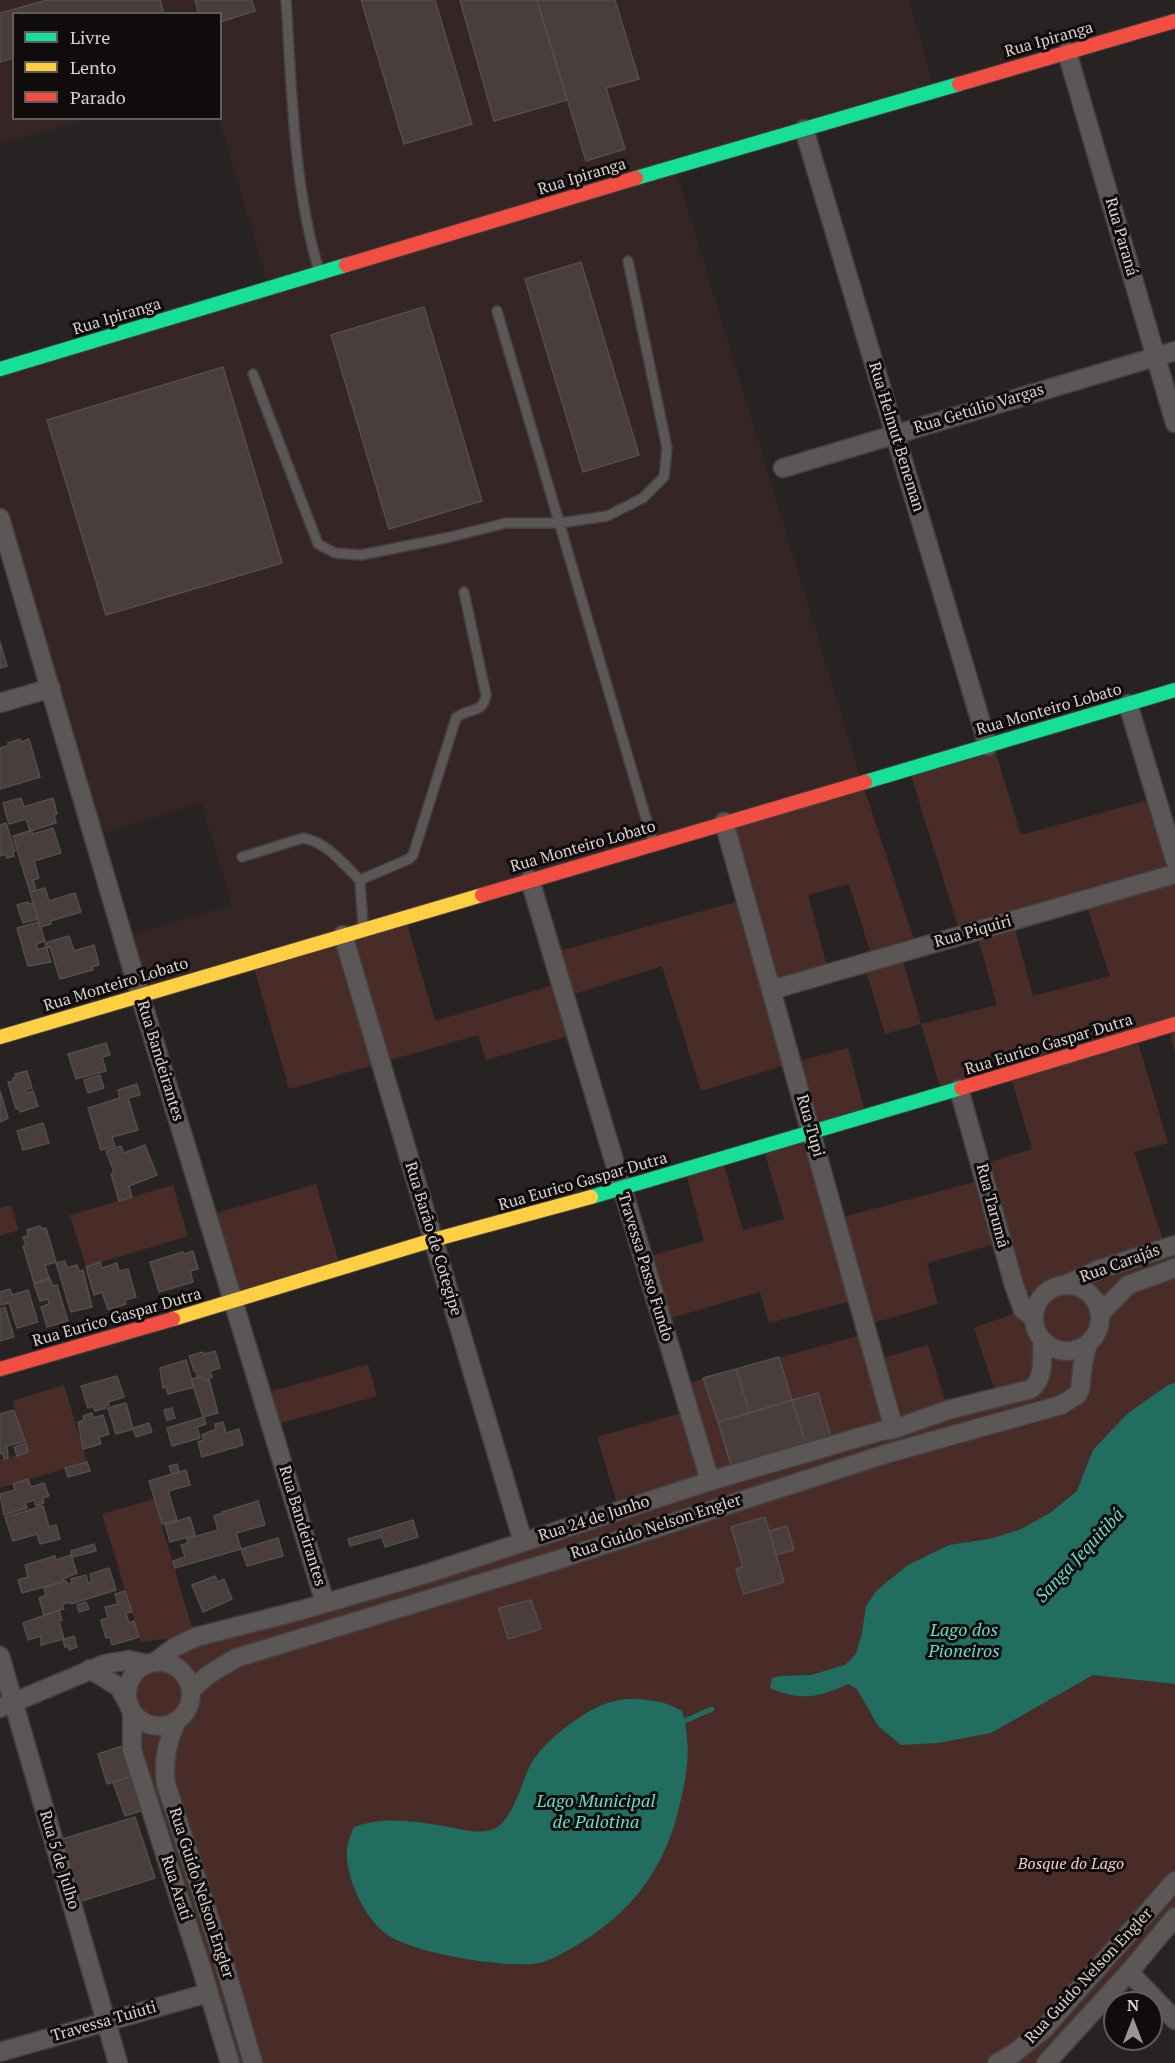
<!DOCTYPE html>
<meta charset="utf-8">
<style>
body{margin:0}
#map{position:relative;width:1175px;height:2063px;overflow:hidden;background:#282323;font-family:"PT Serif",serif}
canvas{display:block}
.legend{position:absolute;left:12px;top:12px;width:210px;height:108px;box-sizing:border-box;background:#110c0c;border:2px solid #615c5b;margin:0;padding:8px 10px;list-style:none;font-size:18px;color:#d9d3d2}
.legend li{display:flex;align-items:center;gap:12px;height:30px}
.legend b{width:30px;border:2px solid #615c5b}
.north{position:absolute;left:1103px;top:1991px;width:60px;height:60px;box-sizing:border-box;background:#110c0c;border:2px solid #615c5b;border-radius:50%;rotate:0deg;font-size:16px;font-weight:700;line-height:24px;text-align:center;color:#d9d3d2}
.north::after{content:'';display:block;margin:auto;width:21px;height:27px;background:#9b9595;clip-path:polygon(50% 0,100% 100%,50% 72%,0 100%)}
</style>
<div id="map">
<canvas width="1175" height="2063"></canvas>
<ul class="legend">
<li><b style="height:8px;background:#16e098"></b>Livre</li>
<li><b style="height:8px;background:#ffcf43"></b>Lento</li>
<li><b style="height:8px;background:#f24e42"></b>Parado</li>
</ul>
<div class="north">N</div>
</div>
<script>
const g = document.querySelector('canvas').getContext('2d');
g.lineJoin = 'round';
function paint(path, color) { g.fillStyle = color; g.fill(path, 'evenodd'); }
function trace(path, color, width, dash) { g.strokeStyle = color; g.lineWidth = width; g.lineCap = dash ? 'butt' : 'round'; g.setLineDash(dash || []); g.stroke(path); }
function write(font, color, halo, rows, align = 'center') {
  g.font = font + ' "PT Serif",serif'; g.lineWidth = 6; g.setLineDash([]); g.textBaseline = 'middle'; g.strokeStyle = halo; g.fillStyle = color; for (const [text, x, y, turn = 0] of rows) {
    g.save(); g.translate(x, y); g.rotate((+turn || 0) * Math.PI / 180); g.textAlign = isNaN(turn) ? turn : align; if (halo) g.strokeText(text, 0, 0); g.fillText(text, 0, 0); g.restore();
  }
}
paint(new Path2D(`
 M0,0h909l26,91 -260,76 187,615 -722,213 -17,-58 109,-32 -31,-102 -107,33 -94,-318v-149l269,-81 -50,-169 1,-1v-104h-206v104l76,1 -90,25z`), '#352625');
paint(new Path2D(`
 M993,744l28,91 135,-37 19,32v223l-7,-26 -32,9 32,107 -34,9 31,94 10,-1v672l-129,146h-816l-65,-209 -37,-159c4,-28 26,-32 49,-43l442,-142 -22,-73 92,-26 -8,-26 187,-52 8,27 52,-15 20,65 49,-14 -23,-68 49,-18 10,7 3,-11 10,-14 -19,1 -13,-8 -12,-43 -75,21 11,41 -72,21 -8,-26 -89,24 -9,-31 -99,29 -19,-63 62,-17 -19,-71 37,-11 21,71 41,-11 -21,-72 48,-15 -19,-69 -91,28 -39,-125 -97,31 11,37 -90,26 -8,-25 -189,54 -37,-128 153,-44 30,104 125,-38 -8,-30 194,-54 -22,-77 138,-40 55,166 -16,5 20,71 76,-19 -21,-73 -15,4 -52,-167zM849,884l24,77 -9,3 21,70 36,-10 21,70 68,-20 22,75 -51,16 4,14 -149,40 -24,-86 54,-17 -18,-68 -56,15 -20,-73 57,-16 -21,-79zM1085,900l25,76 -77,20 -20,-75z
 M316,1184l25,85 -108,32 -26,-85z
 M173,1185l15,51 -102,31 -16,-52z
 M11,1205l8,25 -19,6v-28z
 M368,1364l9,32 -106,30 -9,-32z
 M64,1385l23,77 -87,26v-28l28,-8 -15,-51z
 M154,1499l40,136 -53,7 -39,-128z`), '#492c28');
paint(new Path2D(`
 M1175,1383v301l-82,-9 -102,58 -53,10 -37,2 -23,-19 -21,-37 -9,-5c-29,14 -48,17 -78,4l2,-10 8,-2 31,-1 34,-10 11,-11 6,-21 4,-27 11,-16 31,-25 41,-20 40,-6 30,-9 31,-17 27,-22 16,-41 34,-36 41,-29z
 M625,1699c21,0 39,1 57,12 12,39 3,77 -8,115 -18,56 -52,93 -102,122 -10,5 -22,13 -33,15 -31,6 -130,-10 -154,-30 -22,-17 -40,-57 -38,-84 1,-8 4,-15 7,-22 29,-11 60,-6 90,-1 15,3 35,9 50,3 19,-8 28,-49 38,-67 13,-21 48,-48 70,-57 7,-3 15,-4 23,-6z`), '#216e61');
trace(new Path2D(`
 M680,1723l32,-14`), '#216e61', 5);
const building = new Path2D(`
 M47,0h113l4,14h-150v44l-14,4v-49z
 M195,0h57l3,11 -35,11v-8h-21z
 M361,0h74l37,124 -68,20z
 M460,0h77l30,100 -73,21z
 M537,0h78l24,79 -33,9 19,61 -39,12z
 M581,262l58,193 -56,17 -58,-193z
 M424,307l58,194 -93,28 -58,-194z
 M223,367l59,196 -176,52 -59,-195z
 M0,642l7,24 -7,2z
 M20,739l1,3 8,-3 11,38 -40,12v-41l8,-2v-3z
 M21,798l3,9 29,-9 4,16 -3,1 2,8 -26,8 -4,-12 -17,5 -6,-21z
 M6,823l9,28 -2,1 1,4 -7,2 -1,-4 -6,2v-31z
 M53,828l8,25 -27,8 5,17 -6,2 3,10 -6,2 -17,-56 19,-6 1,4z
 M45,888l4,13 26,-8 6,19 -31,9 1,3 -11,3 -10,-35z
 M28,902l1,2 4,-1 5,16 -15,4 -6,-18z
 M39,922l6,19 -9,3 2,6 8,-3 5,15 -23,4 -11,-38z
 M69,936l5,15 20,-6 5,20 -7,2 1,3 -33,9 -10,-32 -3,1 -2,-5z
 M106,1043l4,12 -8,2 4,14 -30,8 -8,-25z
 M27,1071l5,17 -7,2 1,3 7,-2 5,15 -18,6 -1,-4 -3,1 -8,-27 5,-1v-3l3,-1 -1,-3z
 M100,1075l4,13 -16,5 -4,-13z
 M137,1084l3,11 -12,3 10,32 -26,7 3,9 -14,4 -13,-42 32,-10 -2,-8z
 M0,1091l8,27 -8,4z
 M43,1123l6,20 -26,7 -6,-19z
 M145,1145l12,30 -28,11 3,11 -13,4 -8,-27 3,-2 -8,-21 15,-5 3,7z
 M40,1226l1,3 5,-1 10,34 -11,3 4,13 -15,5 -11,-37 3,-1 -3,-8 5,-1 -1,-6z
 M193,1251l5,18 -8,2 3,11 -34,10 -9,-30 33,-10 1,2z
 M65,1261l2,7 10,-3 2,6 4,-1 9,37 -21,5 -15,-49z
 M100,1262l2,6 15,-5 2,8 9,-2 8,28 -11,3 1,4 -18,6 -6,-18 -8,3 -8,-28z
 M50,1279l3,7 4,-1 11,36 -21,6 -6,-20 8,-3 -1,-5 -8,2 -6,-17z
 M10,1289l2,6 16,-5 10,32 -21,6 -8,-25 -9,2v-13z
 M5,1307l9,30 -14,4v-32z
 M215,1351l5,17 -10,3 2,6 -3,2 -6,1 -1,-3 -4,1 -2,-7h-2l-5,-15 14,-4 1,2z
 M779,1357l13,43 -42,13 -14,-44z
 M186,1360l8,27 -26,7 -2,-7 -3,1 -3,-20z
 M736,1369l14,44 -32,9 -15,-44z
 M117,1376l7,21 -16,5 1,3 -4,1 1,2 -11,3 -2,-5 -5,2 -7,-22z
 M198,1377h4l1,3 6,-1 9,34 -15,4 -12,-38z
 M818,1393l15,50 -25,8 -16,-51z
 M792,1400l16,51 -75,21 -15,-50z
 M126,1403l7,26 -17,5 -8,-26z
 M172,1408l3,10 -8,2 -3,-10z
 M14,1410l11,31 -18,5 1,12 -4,1 -1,-6 -3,1v-40z
 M92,1413l1,5 10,-3 6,19 -10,3 2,7 -18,5 -5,-27 6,-2 -1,-4z
 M204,1417l2,7 -9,3 3,11 -28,8 -5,-18z
 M223,1422l3,11 13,-4 4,16 -41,12 -4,-15 6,-2 -2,-5 14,-6 -1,-5z
 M149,1423l3,9 -16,5 -3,-9z
 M26,1443l2,9 -11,4 -3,-9z
 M87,1462l3,9 -22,6 -3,-9z
 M177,1464l2,8 -7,2 -3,-8z
 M186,1470l4,15 -22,6 9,29 -15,4 -13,-43z
 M28,1479l3,8 13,-4 5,13 -7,2 2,5 -8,3 -2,-6 -9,3 2,5 -23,7 -4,-21 15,-4 -2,-6z
 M258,1501l7,24 -29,8 5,16 -66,19 -2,-7 12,-4 -4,-12 7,-2 -1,-4 31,-9 -4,-14 9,-3 -1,-1z
 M43,1506l6,21 7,-2 4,14 -20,5 -3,-10 -24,7 -8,-24z
 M190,1517l5,18 -25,7 -5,-17z
 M765,1517l19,65 -40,12 -8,-25 7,-2 -12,-40z
 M413,1520l5,17 -33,10 -5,-17z
 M787,1526l7,24 -18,5 -7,-24z
 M380,1530l2,7 -32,9 -2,-7z
 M278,1538l5,18 -36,10 -6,-17z
 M94,1544l2,7 -24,6 -1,-6z
 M71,1555l6,18 -14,6 1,2 -42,12 -4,-13 10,-3 -3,-12 30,-9 1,4z
 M109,1568l7,22 -45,14v-2l-9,2 2,5 -20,6 -5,-17 7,-3 -2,-7 22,-7 1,3 5,-1 -1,-4 15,-4 2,8 4,-1 -2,-8z
 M215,1576l3,6 6,-3 8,20 -29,13 -11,-27z
 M125,1591l7,21 -6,1 3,10 5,-2 5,16 -27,8 -2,-8 -4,1 -5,-18 7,-2 -3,-11 13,-3 -3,-10z
 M531,1600l10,29 -33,10 -9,-31z
 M86,1602l3,7 -10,3 -2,-7z
 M59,1610l3,10 -3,1 5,18 -23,6v-9l-13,4 -5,-17z
 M74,1636l3,11 -8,3 -1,-4 -3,1 -2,-7z
 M122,1746l10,30 -25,8 -9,-30z
 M132,1776l11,34 -18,6 -12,-34z
 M135,1817l20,61 -83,26 -19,-62z`);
paint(building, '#4a3e3d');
trace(building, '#524e4e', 1.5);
const lane = new Path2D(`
 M286,0c6,90 7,184 33,271
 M497,311l156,531
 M253,374l65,170 17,9 26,2 85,-17 60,-15h54l47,-7 36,-18 21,-21 3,-29 -39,-187
 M242,857l61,-19c24,4 40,26 57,42
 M363,927l-3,-47 49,-21 4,-4 43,-137c12,-11 27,-3 30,-23l-22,-103`);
const street = new Path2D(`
 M1067,52l108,371
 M804,129l184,617
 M783,468l392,-117
 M0,518l140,477 185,608
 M0,703l51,-15
 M1128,704l47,156
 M724,822l170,607
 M530,880l180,601
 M343,935l180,607
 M771,990l404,-116
 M959,1089l55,196 9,25 10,7
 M1034 1318a33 33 0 1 1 66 0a33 33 0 1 1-66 0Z
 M1065,1285l35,-16 75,-24
 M1100,1314l28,-29 47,-17
 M0,1656l118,407
 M127 1694a32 32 0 1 1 64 0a32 32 0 1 1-64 0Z
 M155,1662l20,-15 21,-10 106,-27 127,-37 281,-92 171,-50 13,-2 54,-19 83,-21c14,-10 11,-33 11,-48
 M90,1669l29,18 9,16
 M191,1690l17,-15 28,-17 318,-97 335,-108 172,-48 16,-10 3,-5 3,-27 5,-20
 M0,1708l105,-44 24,-4 18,4
 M132,1712v38l70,220 28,93
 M176,1722c-9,21 -13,39 -10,62l58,179 29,100
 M1129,1972l46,48
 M0,2052l208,-59
 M997,2063l16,-9 30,-24 132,-149
 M1046,2063l83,-91 46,-55`);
const fast = new Path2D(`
 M636,178l323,-94
 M0,369l346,-104
 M865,782l310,-92
 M591,1197l370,-109`);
const slow = new Path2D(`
 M0,1037l482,-142
 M173,1319l260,-79 158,-43`);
const jam = new Path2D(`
 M959,84l216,-63
 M346,265l290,-87
 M482,895l383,-113
 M961,1088l214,-64
 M0,1369l173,-50`);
trace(lane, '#454040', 12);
trace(street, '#454040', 21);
trace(fast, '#454040', 16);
trace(slow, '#454040', 16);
trace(jam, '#454040', 16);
trace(lane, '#5b5756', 9);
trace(street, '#5b5756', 18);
trace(fast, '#16e098', 14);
trace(slow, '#ffcf43', 14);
trace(jam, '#f24e42', 14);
write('16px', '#d9d3d2', '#110c0c', [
 ["Rua Ipiranga",1049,40,-16],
 ["Rua Ipiranga",582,177,-17],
 ["Rua Paraná",1121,237,74],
 ["Rua Ipiranga",117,317,-17],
 ["Rua Getúlio Vargas",979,409,-17],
 ["Rua Helmut Beneman",896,437,73],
 ["Rua Monteiro Lobato",1049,710,-16],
 ["Rua Monteiro Lobato",583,847,-16],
 ["Rua Piquiri",973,932,-16],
 ["Rua Monteiro Lobato",116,985,-17],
 ["Rua Eurico Gaspar Dutra",1049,1045,-17],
 ["Rua Bandeirantes",160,1061,73],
 ["Rua Tupi",810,1126,74],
 ["Rua Eurico Gaspar Dutra",583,1182,-16],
 ["Rua Tarumã",992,1206,75],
 ["Rua Barão de Cotegipe",433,1239,73],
 ["Rua Carajás",1120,1264,-20],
 ["Travessa Passo Fundo",645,1267,73],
 ["Rua Eurico Gaspar Dutra",117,1318,-16],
 ["Rua 24 de Junho",594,1519,-18],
 ["Rua Bandeirantes",302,1526,73],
 ["Rua Guido Nelson Engler",656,1527,-18],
 ["Rua 5 de Julho",59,1860,73],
 ["Rua Arati",176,1888,72],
 ["Rua Guido Nelson Engler",201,1893,72],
 ["Rua Guido Nelson Engler",1089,1976,-47],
 ["Travessa Tuiuti",104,2022,-16]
]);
write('italic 16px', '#f4cdc8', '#110c0c', [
 ["Bosque do Lago",1071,1864]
]);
write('italic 18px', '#67ddc7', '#110c0c', [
 ["Sanga Jequitibá",1080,1556,-47],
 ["Lago dos",964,1631],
 ["Pioneiros",964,1652],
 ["Lago Municipal",596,1802],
 ["de Palotina",596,1823]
]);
</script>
